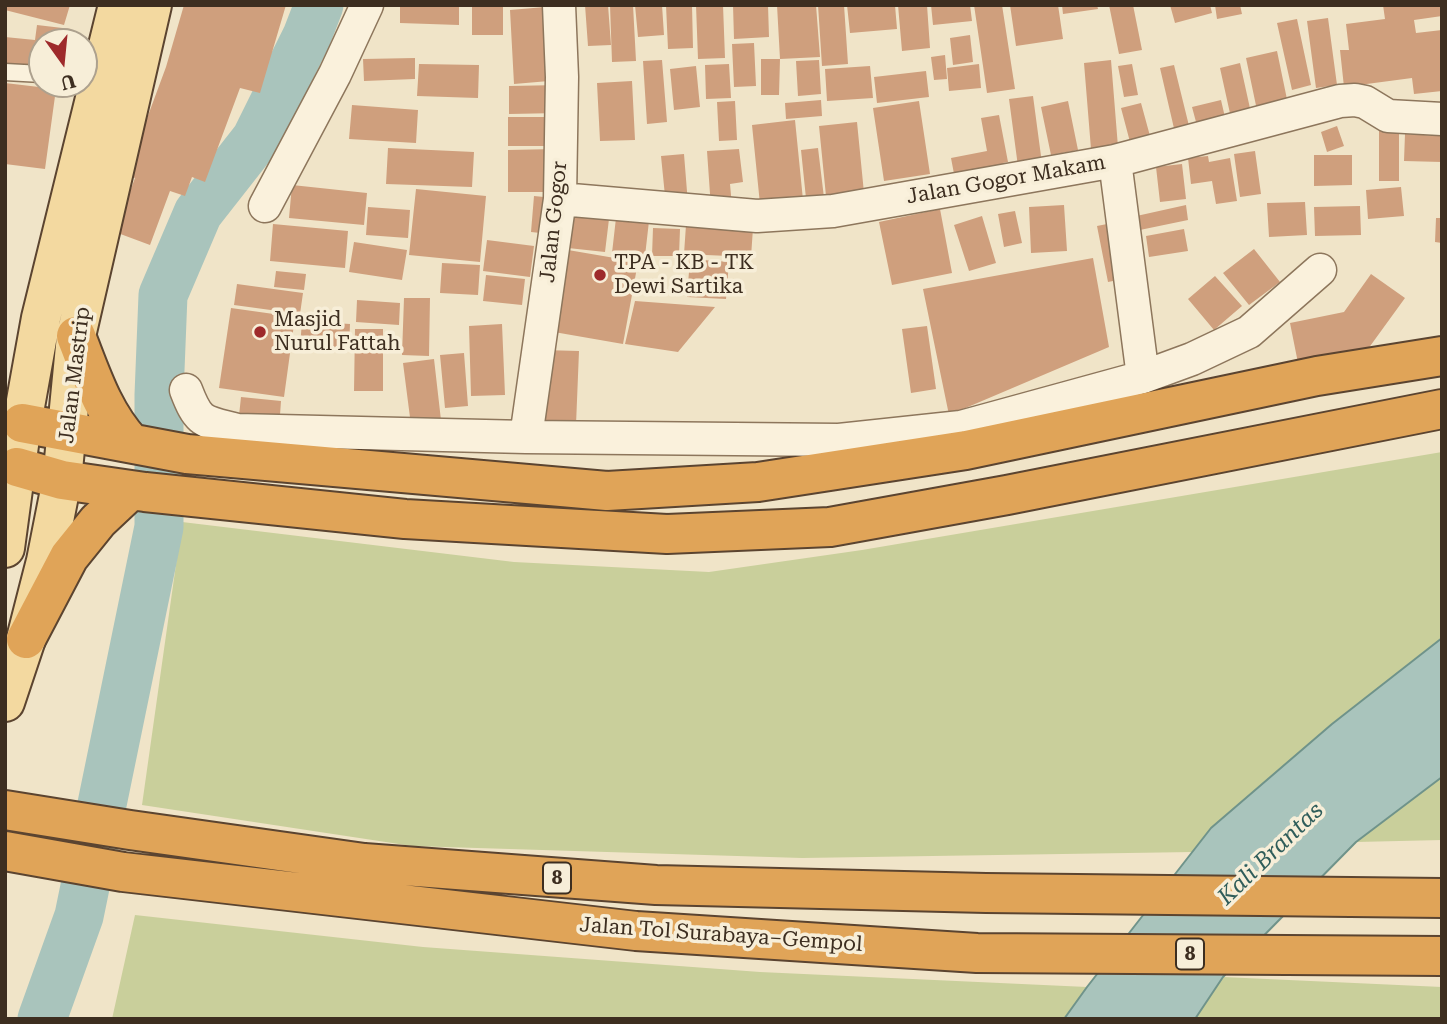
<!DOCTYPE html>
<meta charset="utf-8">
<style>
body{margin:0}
#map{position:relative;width:1447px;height:1024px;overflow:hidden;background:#f0e4c8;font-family:"Roboto Serif",serif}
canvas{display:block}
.frame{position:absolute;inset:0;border:7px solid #3d2e20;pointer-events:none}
.north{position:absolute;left:28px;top:28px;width:70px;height:70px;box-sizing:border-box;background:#f7eed8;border:2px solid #ada18e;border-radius:50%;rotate:165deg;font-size:19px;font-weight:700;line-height:28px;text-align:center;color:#3d2e20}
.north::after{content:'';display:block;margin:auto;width:24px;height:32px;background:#9e2a2b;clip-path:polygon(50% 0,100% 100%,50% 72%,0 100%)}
</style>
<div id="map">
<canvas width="1447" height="1024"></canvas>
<div class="frame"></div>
<div class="north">U</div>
</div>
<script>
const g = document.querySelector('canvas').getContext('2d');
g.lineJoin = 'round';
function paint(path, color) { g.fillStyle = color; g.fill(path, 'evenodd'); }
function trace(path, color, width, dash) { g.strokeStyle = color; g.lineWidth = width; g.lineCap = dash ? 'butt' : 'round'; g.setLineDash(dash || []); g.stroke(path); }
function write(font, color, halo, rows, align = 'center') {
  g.font = font + ' "Roboto Serif",serif'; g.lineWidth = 7; g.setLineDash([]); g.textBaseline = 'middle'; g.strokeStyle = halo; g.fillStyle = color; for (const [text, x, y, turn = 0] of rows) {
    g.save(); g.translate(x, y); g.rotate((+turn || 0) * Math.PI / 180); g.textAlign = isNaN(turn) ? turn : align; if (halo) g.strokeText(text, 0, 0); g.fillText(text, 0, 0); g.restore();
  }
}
paint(new Path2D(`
 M1442,452v186l-110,86 -121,104 -18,24 -391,6 -390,-12 -270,-41 40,-283 332,40 195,10 153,-22z
 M1442,777v63l-86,2z
 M135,915l288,32 337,25 327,15 -23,32h-952z
 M1223,977l219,10v32h-247z`), '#c9cf9b');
const water = new Path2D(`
 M1442,638v139l-86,65 -133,135 -28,42h-131l23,-32 124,-159 121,-104z`);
paint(water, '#a9c4bc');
trace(water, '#6f938a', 2);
trace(new Path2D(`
 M42,1019l37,-103 80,-389v-132l4,-100 35,-82 58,-74 51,-103 12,-31`), '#a9c4bc', 49);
paint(new Path2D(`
 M5,5h65l-6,20 -59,-15z
 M184,5h102l-26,88 -20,-5 -35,94 -13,-5 -7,19 -15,-5 -20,54 -35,-13 20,-54 -9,-3 40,-108z
 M400,5h59v20l-59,-2z
 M472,5h31v30h-31z
 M585,5h23l3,40 -23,1z
 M610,5h23l3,56 -24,1z
 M635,5h27l2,30 -26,2z
 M666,5h26l1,43 -25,1z
 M696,5h27l2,53 -27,1z
 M733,5h35l1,32 -35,2z
 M777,5h39l4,52 -40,2z
 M818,5h26l4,59 -26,2z
 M847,5h48l2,24 -47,4z
 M898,5h29l3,43 -28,3z
 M931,5h39l2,16 -39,4z
 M974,5h28l13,84 -28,4z
 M1010,5h48l5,34 -47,7z
 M1062,5h35l1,4 -35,5z
 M1109,5h24l9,45 -23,4z
 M1170,5h40l2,8 -37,10z
 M1215,5h25l2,9 -25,5z
 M1383,5h59v11l-28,4 2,13 26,-3v61l-28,3 -2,-16 -68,9 -4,-37h9l-3,-26 39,-5z
 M545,7l4,74 -35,3 -4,-74z
 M1328,18l9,67 -21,3 -9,-67z
 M1297,19l14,66 -19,5 -15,-67z
 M37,25l34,4 -1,13h-28v27l-37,-4v-28l30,3z
 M970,35l3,27 -20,3 -3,-27z
 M754,43l2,43 -22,1 -2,-43z
 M1277,51l12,58 -31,6 -12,-57z
 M945,55l2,24 -13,1 -3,-23z
 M415,58v21l-51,2 -1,-22z
 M761,59h19l-1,36h-18z
 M662,60l5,62 -20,2 -4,-63z
 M819,60l2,34 -23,2 -2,-35z
 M1111,60l7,87 -27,2 -7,-86z
 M1240,63l13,59 -20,5 -13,-59z
 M419,64l60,1 -1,33 -61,-2z
 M729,64l2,34 -25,1 -1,-34z
 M979,64l2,24 -32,3 -2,-23z
 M1132,64l6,31 -14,2 -6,-31z
 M1174,65l17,69 -15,3 -16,-69z
 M696,66l4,41 -26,3 -4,-41z
 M870,66l3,32 -46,3 -2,-32z
 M926,71l3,26 -52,6 -3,-26z
 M632,81l3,59 -35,1 -3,-58z
 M5,83l51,6 -11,80 -40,-5z
 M560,85v28l-51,1v-28z
 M1033,96l10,75 -24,3 -10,-75z
 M821,100l1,16 -36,3 -1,-16z
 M1221,100l6,26 -28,7 -7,-26z
 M735,101l2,39 -18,1 -2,-39z
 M919,101l11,73 -46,7 -11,-73z
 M1068,101l10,49 -27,5 -10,-48z
 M1141,103l9,33 -20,6 -9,-34z
 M352,105l66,5 -2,33 -67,-4z
 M999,115l9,47 -5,1 1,6 -49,10 -4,-21 36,-7 -6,-33z
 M508,117h50v29h-50z
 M795,120l9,90 -43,4 -9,-89z
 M857,122l7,71 -38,3 -7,-70z
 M1337,126l7,20 -17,6 -6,-20z
 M1379,131h20v50h-20z
 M1405,134l37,2v26l-38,-1z
 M388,148l86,4 -2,35 -86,-3z
 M818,148l7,58 -18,2 -6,-58z
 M556,149l1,43h-49v-42z
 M739,149l4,33 -13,2 2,22 -21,2 -4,-57z
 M1255,151l6,43 -21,3 -6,-43z
 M684,154l4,50 -22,2 -5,-50z
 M1314,155h38v30l-38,1z
 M1208,156l1,6 21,-4 7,43 -21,3 -4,-23 -21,3 -3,-26z
 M1182,164l4,35 -26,3 -4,-35z
 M292,185l75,8 -3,32 -75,-7z
 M1401,187l3,29 -36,3 -2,-29z
 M416,189l70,7 -6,66 -71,-7z
 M534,196l20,2 -4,36 -19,-2z
 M1305,202l2,33 -38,2 -2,-34z
 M1064,205l3,46 -36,2 -2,-46z
 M1186,205l2,15 -53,11 -3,-14z
 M1360,206l1,29 -46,1 -1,-29z
 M368,207l42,3 -2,28 -42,-3z
 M940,209l12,64 -60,12 -13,-63z
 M1015,211l7,32 -18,4 -6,-33z
 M572,215l37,4 -4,33 -37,-4z
 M982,216l14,47 -27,8 -15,-46z
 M616,218l33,3 -4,35 -33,-3z
 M1436,218h6v25l-7,-1z
 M1112,223l11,56 -15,3 -11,-56z
 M273,224l75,7 -3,37 -75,-7z
 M686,225l67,3 -2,29 -67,-3z
 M653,228l27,1 -1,27h-27z
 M1184,229l4,22 -39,6 -3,-21z
 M487,240l47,6 -4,31 -47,-6z
 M354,242l53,8 -5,30 -53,-8z
 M1254,249l26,33 -31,23 -26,-32z
 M568,250l70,12 -15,82 -69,-12z
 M1093,258l16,89 -160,68 -26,-126z
 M690,259l39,3 -3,37 -39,-2z
 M442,263l38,2 -2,30 -38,-2z
 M276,271l30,3 -2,16 -30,-3z
 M1371,274l34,24 -37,51 -70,14 -8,-40 54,-11z
 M486,275l39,4 -3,26 -39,-4z
 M1215,276l27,30 -28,24 -26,-31z
 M237,284l66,9 -3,21 -66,-9z
 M404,298h26l-1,58 -27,-1z
 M357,300l43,3 -1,22 -43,-3z
 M635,301l80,6 -37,45 -53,-8z
 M231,308l64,9 -11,80 -65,-9z
 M302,321l48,3 -1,26 -49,-3z
 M502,324l3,71 -34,1 -2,-70z
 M927,326l9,63 -25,4 -9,-64z
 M355,329h28v62h-29z
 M543,350l36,1 -3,74 -36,-2z
 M464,353l4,53 -23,2 -5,-53z
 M434,359l8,70 -30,4 -9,-70z
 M241,397l40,4 -2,28 -41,-4z`), '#cf9f7d');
const lane = new Path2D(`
 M5,72l37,2`);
const street = new Path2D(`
 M1115,161l28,216
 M560,199l197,17 76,-5 282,-50 225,-60 15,-1 10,2 23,14 54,3
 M265,206l70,-132 32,-69
 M186,390c13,34 17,31 51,40l289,7 313,3 122,-13 182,-50 49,-18 57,-27 71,-62
 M526,437l34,-238 2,-122 -3,-72`);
const primary = new Path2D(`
 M5,548l17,-125 19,-105 77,-313
 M5,702l21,-63 20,-78 16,-81 14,-144 76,-331`);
const highway = new Path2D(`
 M76,336c15,38 27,77 55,107
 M22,423l165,31 420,37 151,-9 208,-32 351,-74 125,-20
 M17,467l45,13 83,12 260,27 262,15 163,-7 177,-32 435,-86
 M26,639l43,-82 29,-36 33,-31
 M5,810l125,20 234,33 292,22 330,8 456,5
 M5,851l118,21 513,59 341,22 465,3`);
trace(lane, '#8d765c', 19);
trace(street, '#8d765c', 35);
trace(primary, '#5b4430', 42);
trace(highway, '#5b4430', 42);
trace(lane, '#faf1dc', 16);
trace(street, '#faf1dc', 32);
trace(primary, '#f3d9a0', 38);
trace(highway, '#e0a458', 38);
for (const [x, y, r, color] of [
 [600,275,7,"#9e2a2b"],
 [260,332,7,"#9e2a2b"]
]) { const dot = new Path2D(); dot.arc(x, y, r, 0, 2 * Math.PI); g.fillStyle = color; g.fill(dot); trace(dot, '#f7eed8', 2.5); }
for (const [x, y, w] of [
 [557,878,28],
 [1190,954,28]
]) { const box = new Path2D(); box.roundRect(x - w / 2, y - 15.5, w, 31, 5); g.fillStyle = '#f7eed8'; g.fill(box); trace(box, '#3d2e20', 2); }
write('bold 19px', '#3d2e20', null, [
 ["8",557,878],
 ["8",1190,954]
]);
write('21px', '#3d2e20', '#f7eed8', [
 ["Jalan Gogor Makam",1006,180,-10],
 ["Jalan Gogor",554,222,-84],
 ["Jalan Mastrip",75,375,-83],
 ["Jalan Tol Surabaya–Gempol",721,935,4]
]);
write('21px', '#3d2e20', '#f7eed8', [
 ["TPA - KB - TK",614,263],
 ["Dewi Sartika",614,287],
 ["Masjid",274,320],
 ["Nurul Fattah",274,344]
], 'left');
write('italic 23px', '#2f5d5a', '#f7eed8', [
 ["Kali Brantas",1271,854,-44]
]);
</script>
